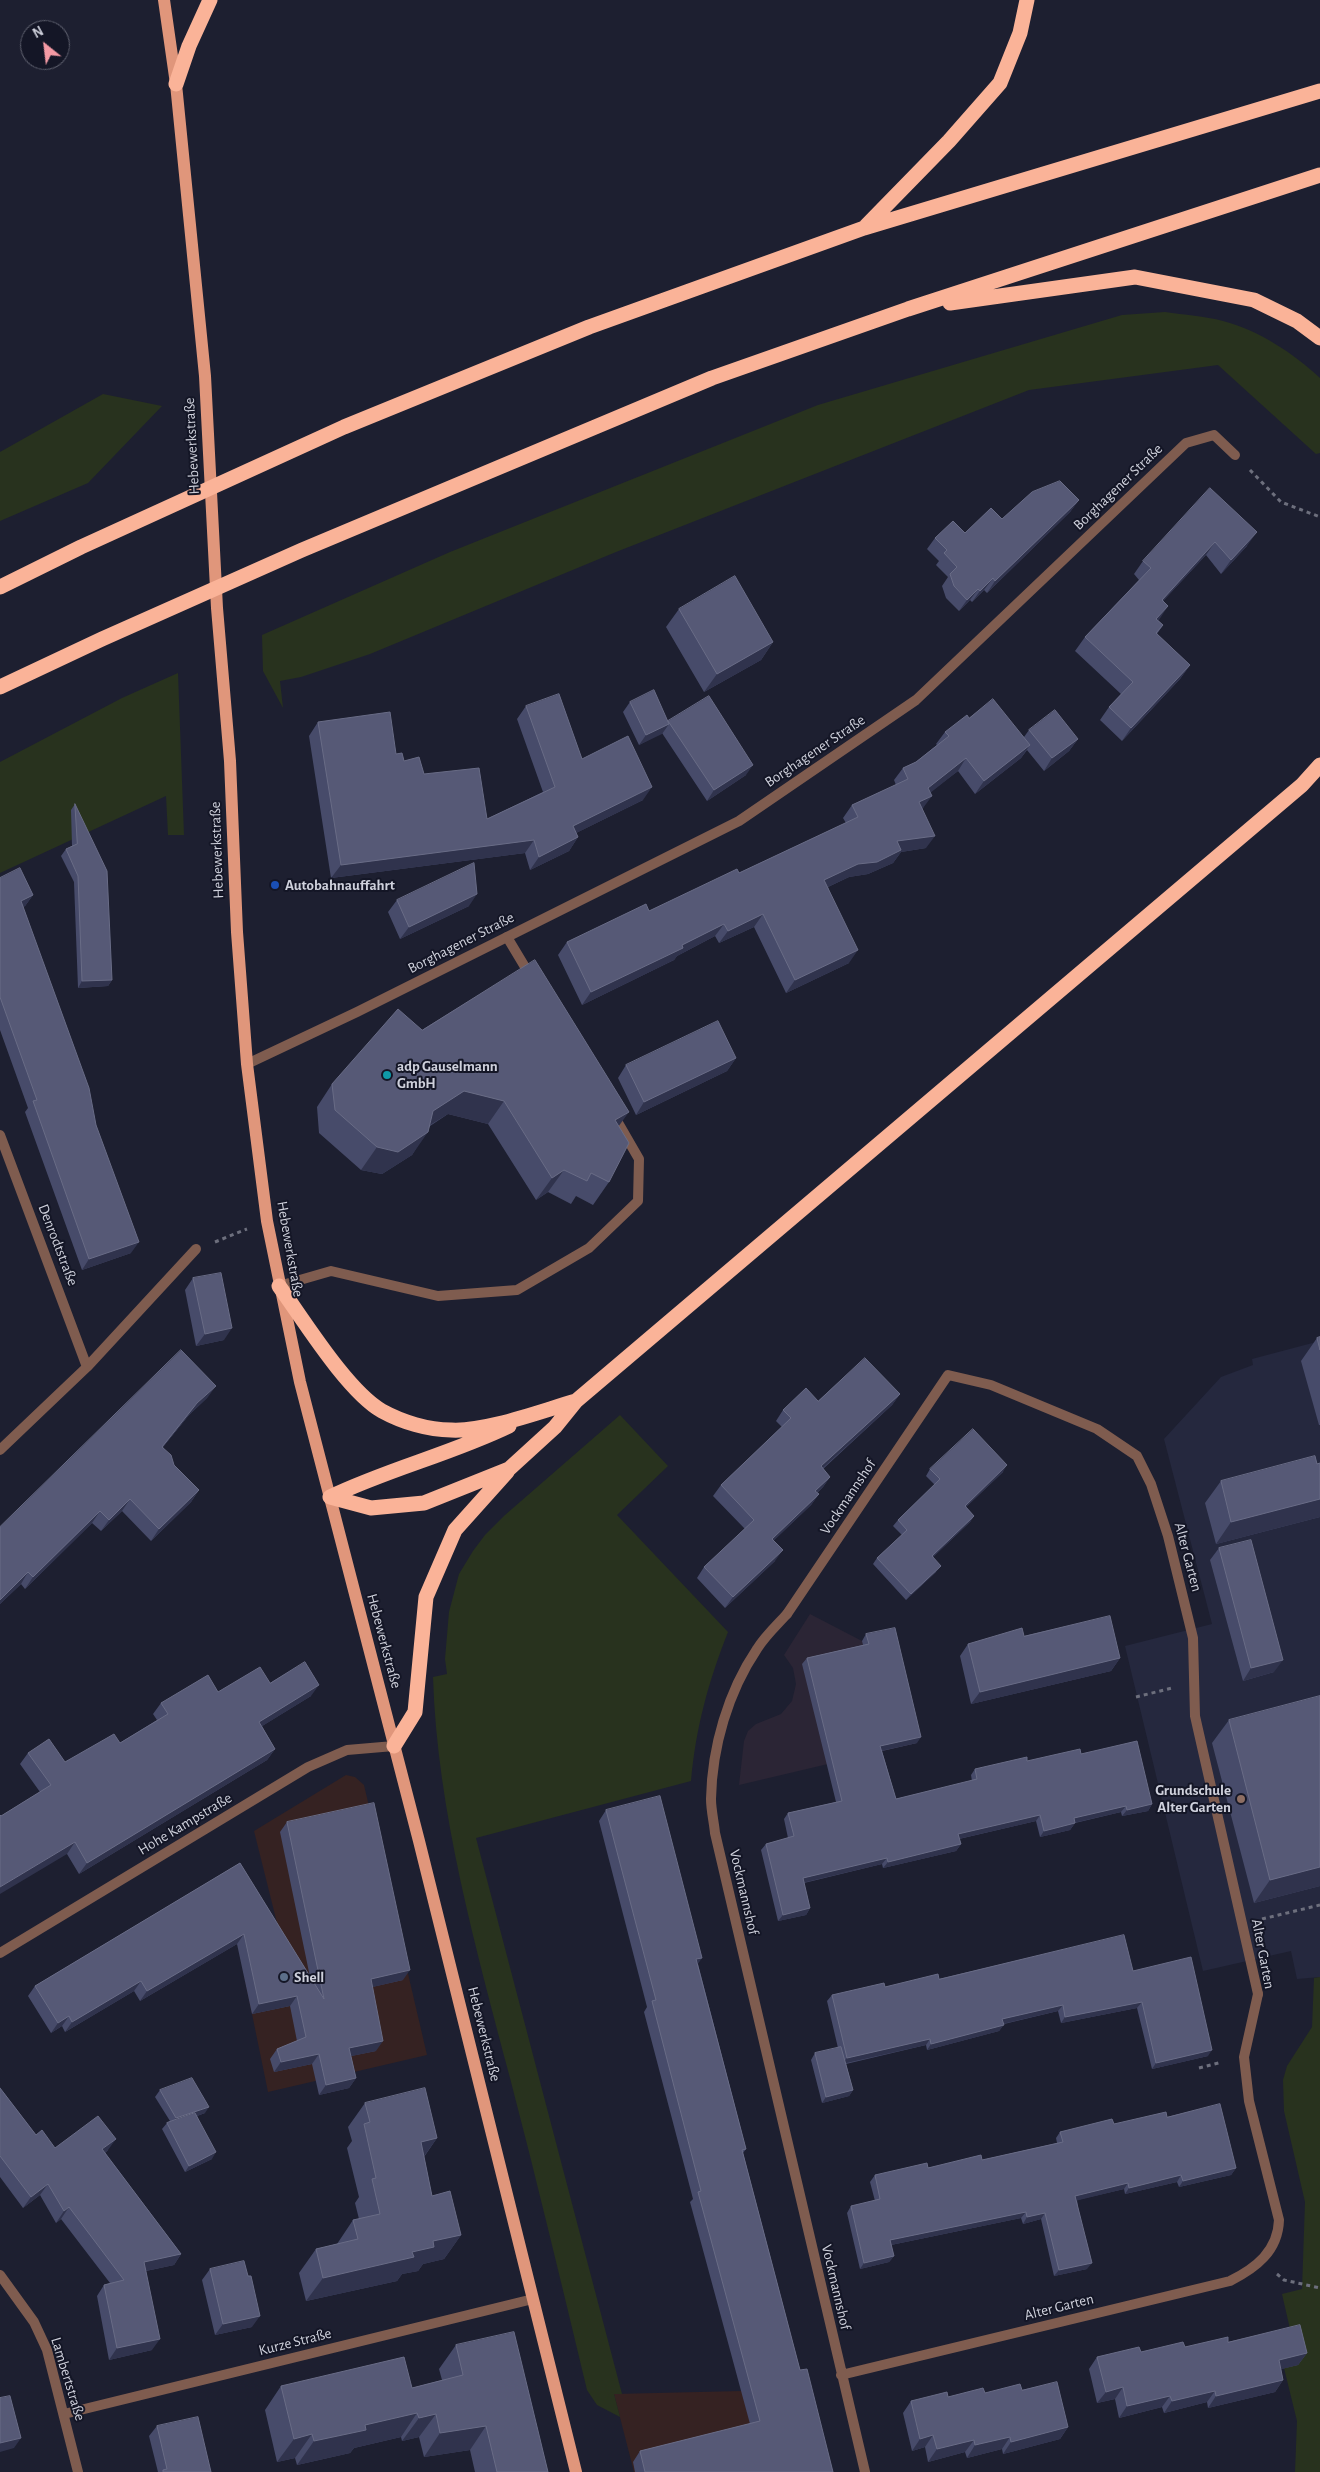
<!DOCTYPE html>
<meta charset="utf-8">
<style>
body{margin:0}
#map{position:relative;width:1320px;height:2472px;overflow:hidden;background:#1d1f30;font-family:"Alegreya Sans",sans-serif}
canvas{display:block}
.north{position:absolute;left:20px;top:20px;width:50px;height:50px;box-sizing:border-box;background:#141626;border:1px solid #5f616f;border-radius:50%;rotate:331deg;font-size:14px;font-weight:700;line-height:20px;text-align:center;color:#cfd1dc}
.north::after{content:'';display:block;margin:auto;width:18px;height:22px;background:#f49aa4;clip-path:polygon(50% 0,100% 100%,50% 72%,0 100%)}
</style>
<div id="map">
<canvas width="1320" height="2472"></canvas>
<div class="north">N</div>
</div>
<script>
const g = document.querySelector('canvas').getContext('2d');
g.lineJoin = 'round';
function paint(path, color) { g.fillStyle = color; g.fill(path, 'evenodd'); }
function trace(path, color, width, dash) { g.strokeStyle = color; g.lineWidth = width; g.lineCap = dash ? 'butt' : 'round'; g.setLineDash(dash || []); g.stroke(path); }
function write(font, color, halo, rows, align = 'center') {
  g.font = font + ' "Alegreya Sans",sans-serif'; g.lineWidth = 4; g.setLineDash([]); g.textBaseline = 'middle'; g.strokeStyle = halo; g.fillStyle = color; for (const [text, x, y, turn = 0] of rows) {
    g.save(); g.translate(x, y); g.rotate((+turn || 0) * Math.PI / 180); g.textAlign = isNaN(turn) ? turn : align; if (halo) g.strokeText(text, 0, 0); g.fillText(text, 0, 0); g.restore();
  }
}
paint(new Path2D(`
 M346,1775l9,2 9,8 63,270 -159,37 -24,-117 37,-36 -27,-108z
 M742,2391l20,81h-128l-20,-78z`), '#352222');
paint(new Path2D(`
 M810,1614l52,27 29,-7 26,109 -178,42 5,-44 4,-10 8,-7 25,-10 11,-13 4,-17 -3,-16 -9,-13z`), '#2b2535');
paint(new Path2D(`
 M1320,1341v636l-23,2 -6,-28 -88,20 -78,-325 87,-22 -48,-185 57,-62 32,-12 -1,-6z`), '#25283e');
paint(new Path2D(`
 M1165,312c19,3 40,4 58,9 37,10 70,32 97,57v75l-4,1 -98,-89 -189,25 -413,162 -246,102 -69,23 -21,4 3,27 -20,-37 -1,-36 188,-83 368,-147 304,-90z
 M103,394l59,12 -74,77 -88,38v-69z
 M178,673l6,162h-16l-2,-39 -166,77v-111l122,-64z
 M620,1415l48,51 -51,49 111,117c-20,51 -32,95 -37,149l-215,57 146,556h-8l6,23 -23,-12 -10,-15c-25,-104 -50,-209 -77,-312 -34,-129 -73,-267 -77,-401l14,-3 -2,-15 4,-47 10,-38 14,-23 12,-16 20,-20z
 M1320,1977v495h-25l2,-51 -13,-53 14,-4 -16,-70 20,-5 3,-87 -21,-91 -1,-31 4,-14 25,-39 2,-49z`), '#28321e');
trace(new Path2D(`
 M1250,470l31,32 39,15
 M215,1242l32,-13
 M1136,1697l36,-9
 M1262,1919l58,-14
 M1199,2068l23,-6
 M1277,2274l7,6 36,8`), '#6d6f7d', 3, [4, 4]);
trace(new Path2D(`
 M507,937l24,40
 M279,1286l52,-15 107,25 79,-6 72,-42 49,-47 1,-42 -26,-45
 M787,1614l161,-239 43,10 106,44 40,27 14,28 17,52 25,102 2,78 63,278`), '#7f5c4f', 10);
trace(new Path2D(`
 M247,1064l110,-52 382,-191 177,-121 270,-257 28,-8 21,20
 M0,1135l87,232
 M0,1450l87,-83 109,-118
 M787,1614c-10,11 -22,22 -30,35 -29,43 -45,98 -46,150 0,11 3,23 4,34l150,639
 M0,1953l308,-186 39,-17 47,-4
 M0,2275l34,47 13,28 31,122
 M841,2375l389,-94c26,-13 48,-30 49,-61l-30,-119 -5,-44 14,-63
 M64,2414l469,-115`), '#7f5c4f', 10);
trace(new Path2D(`
 M164,0l12,84 29,292 12,232 13,153 7,171 10,132 20,157 33,161 119,459 157,631`), '#e0967b', 12);
trace(new Path2D(`
 M176,84l13,-38 21,-46
 M866,226l83,-85 51,-58 20,-50 7,-33
 M950,303l185,-26 119,23 43,21 23,17
 M0,587l81,-40 263,-120 245,-100 275,-99 456,-137
 M0,687l102,-48 200,-89 410,-172 196,-69 412,-134
 M279,1286c24,33 68,105 103,125 20,11 46,19 69,19 35,2 90,-19 125,-29
 M330,1497l41,11 53,-5 85,-34 46,-42 21,-26 726,-616 18,-20
 M330,1497c58,-28 121,-43 179,-71
 M394,1746l21,-34 11,-115 29,-67 52,-58`), '#fab398', 15);
paint(new Path2D(`
 M1210,488l37,58 -26,28 -15,-19 -43,46 -5,19 5,5 -6,9 33,31 -10,14 -58,62 -22,-21 9,-13 12,-13 -46,-43 10,-14 54,-57 -5,-6 9,-13z
 M1079,500l-9,12 -83,81 -3,-3 -12,12 -2,-2 -11,11 -13,-13 -4,-12 6,-9 -12,-12 3,-4 -12,-12 8,-11 30,-5 37,-14z
 M679,609l94,33 -12,18 -57,32 -38,-65z
 M630,702l38,19 78,54 -39,26 -45,-68 -23,12 -16,-33z
 M526,706l56,53 61,41 -67,33 2,4 -9,14 -39,19 -5,-17 -194,25 -22,-142 9,-14 78,32 8,7 83,58 56,-27 -26,-73z
 M969,718l55,19 5,-7 49,9 -9,12 -25,20 -17,-21 -6,8 -46,36 -17,-23 -28,21 -7,16 -1,1 4,39 -25,4 -8,11 -25,11 -19,3 -21,10 21,76 -63,30 -32,-66 -35,16 -4,-7 -38,20 -3,4 -92,45 -24,-50 9,-13 82,-31 90,-38 107,-50 -3,-5 9,-13 44,-20 -2,-5 9,-12 13,-6 21,-17 -1,-1 9,-12z
 M75,804l37,176 -4,6 -30,2 -4,-106 -13,-26 5,-7 6,-3 -1,-36z
 M0,878l33,17 -8,11 -2,1 73,218 35,128 -49,17 -57,-158 3,-4 -28,-78z
 M397,900l72,6 -69,33 -12,-27z
 M422,1030l197,96 -10,56 -16,23 -17,-9 -5,8 -23,-12 -12,8 -48,-76 -40,-10 -18,12 -18,29 -30,19 -21,-4 -42,-37 -2,-26 15,-23z
 M736,1058l-9,13 -91,44 -18,-37 8,-13z
 M193,1278l31,62 -28,6 -11,-56z
 M1320,1337v88h-1l-18,-64 16,-23z
 M900,1394l-8,11 -69,64 7,8 -7,10 -6,6 2,1 -8,11 -38,36 2,20 -50,47 -28,-30 7,-11 41,-38 -32,-33 8,-11 61,-58 -6,-6 7,-11 35,-9z
 M208,1397l-19,18 -26,32 11,18 25,25 -8,12 -40,39 -29,-30 -21,20 -9,-8 -67,66 -4,-5 -21,20v-77z
 M1320,1463v54l-104,27 -11,-41 16,-22z
 M930,1469l73,3 -37,35 8,9 -4,6 -37,35 3,15 -30,28 -33,-36 4,-6 25,-23 -9,-9 5,-6 37,-35 -9,-9z
 M1219,1548l55,124 -31,9 -33,-121z
 M866,1634l51,109 -35,8 14,48 76,-18 -1,-6 4,-6 106,-15 71,50 -4,7 -26,5 -1,-4 -46,11 -5,7 -30,7 -4,-16 -77,18 2,5 -5,7 -73,17 -1,-4 -78,19 6,25 -4,7 -28,6 -17,-71 5,-6 22,-6 -4,-19 4,-6 48,-11 -34,-138 5,-6 56,-13 -1,-4z
 M1024,1636l96,22 -9,13 -140,33 -11,-48 8,-12z
 M270,1683l41,13 -49,30 13,23 -8,11 -188,114 -12,-20 -66,-38 39,-24 -20,-28 8,-11 37,9 55,-19 37,-23 -4,-6 8,-11z
 M1229,1720l91,166 -66,17 -42,-160z
 M606,1810l92,154 48,185 -3,4 57,217 33,102h-198l-2,-10 7,-11 110,-27 -60,-222 3,-3 -49,-187 3,-5 -48,-186z
 M287,1822l116,158 -31,7 4,64 -25,5 5,22 -7,10 -30,7 -7,-31 -38,8 -4,-13 7,-10 20,-8 -7,-35 -38,8 -15,-70 -97,57 -6,-10 -69,41 -3,-6 -11,7 -23,-37 7,-10 205,-123 70,114 -30,-145z
 M1133,1971l75,85 -56,13 -15,-61 -76,15 -3,-12 -54,13 -5,7 -72,19 -1,-5 -80,19 7,26 -4,6 -27,7 -11,-43 4,-7 23,-5 -11,-47 5,-6 107,-16z
 M0,2088l36,47 19,13 53,2 -3,3 76,101 -7,11 -28,6 6,79 -43,10 -12,-64 7,-11 6,-2 -49,-64 -5,4 -16,-28 -17,13 -23,-31z
 M160,2090l45,23 -8,3 15,43 -27,13 -23,-43 5,-6 3,-2 -15,-24z
 M365,2103l72,35 -13,19 8,39 29,39 -17,24 -21,5 -5,7 -16,3 -5,7 -91,20 -7,-28 17,-24 21,-5 16,-24 6,-1 -4,-16 4,-6 -12,-49 5,-7 -4,-14z
 M1167,2117l69,51 -5,7 -52,12 -2,-5 -52,12 -1,-5 -47,11 10,69 -33,7 -13,-57 -18,5 -2,-6 -130,27 3,11 -5,6 -29,7 -13,-56 4,-7 24,-5 -5,-19 5,-7 107,-15 75,-17 -1,-5 4,-6z
 M210,2269l38,7 4,51 -37,8 -13,-55z
 M1228,2342l79,11 -9,12 -17,4 2,11 -8,12 -67,16 -1,-6 -43,11 -2,-6 -43,11 -4,-19 -18,4 -8,-34 8,-12z
 M456,2345l92,127h-73l-5,-22 -46,7 -5,-20 -17,4 -1,-4 -47,11 -4,5 -53,12 -2,-7 -18,4 -12,-52 16,-24 131,2 30,-8 -3,-11z
 M1022,2390l46,37 -8,12 -57,15 -1,-5 -35,9 -2,-6 -37,10 -3,-15 -13,4 -9,-38 8,-12z
 M157,2426l54,46h-53l-9,-36z`), '#474b6a');
paint(new Path2D(`
 M1079,500l-9,12 -83,81 8,-12z
 M1257,532l-10,14 -26,28 10,-14z
 M1215,542l-9,13 -54,58 10,-13z
 M993,578l-9,12 -12,12 8,-11z
 M978,589l-8,11 -11,11 8,-11z
 M1168,606l-9,14 -12,12 9,-13z
 M773,642l-12,18 -57,32 13,-18z
 M1190,665l-10,14 -58,62 9,-13z
 M669,724l-7,10 -23,11 7,-10z
 M1078,739l-9,12 -25,20 8,-13z
 M1030,745l-9,13 -46,36 9,-13z
 M966,758l-8,13 -38,30 8,-13z
 M753,765l-7,10 -39,26 7,-11z
 M652,787l-9,13 -79,39 9,-13z
 M932,796l-9,12 -13,6 9,-12z
 M935,836l-9,12 -25,4 -8,11 -25,11 -19,3 -34,16 9,-13 73,-39z
 M578,837l-9,14 -39,19 9,-13z
 M534,840l-9,13 -194,25 10,-13z
 M477,894l-8,12 -69,33 9,-12z
 M33,895l-8,11 -12,6 8,-11z
 M763,914l-9,13 -35,16 9,-12z
 M724,924l-9,12 -38,20 -3,4 -92,45 9,-13z
 M858,950l-9,13 -63,30 9,-13z
 M112,980l-4,6 -30,2 4,-7z
 M736,1058l-9,13 -91,44 8,-13z
 M464,1091l40,10 -16,23 -40,-10 -31,19 16,-22z
 M629,1112l-16,22 2,-14z
 M428,1132l-16,23 -30,19 -21,-4 16,-23z
 M564,1170l-16,22 -12,8 16,-22z
 M139,1242l-8,11 -49,17 7,-11z
 M232,1328l-8,12 -28,6 9,-12z
 M216,1386l-8,11 -19,18 -35,43 8,-11 35,-44z
 M900,1394l-8,11 -79,72 8,-11z
 M1007,1465l-4,7 -42,40 4,-6z
 M830,1477l-7,10 -16,14 8,-10z
 M199,1490l-8,12 -40,39 8,-12z
 M819,1494l-8,11 -47,45 8,-11z
 M130,1499l-8,12 -21,20 8,-11z
 M1320,1499v18l-104,27 15,-22z
 M100,1511l-8,12 -67,66 8,-12z
 M974,1516l-4,6 -43,41 5,-7z
 M783,1550l-8,11 -50,47 8,-11z
 M941,1566l-5,6 -30,28 5,-6z
 M28,1572l-7,12 -21,20v-4z
 M1120,1658l-9,13 -140,33 9,-12z
 M1283,1660l-9,12 -31,9 8,-13z
 M319,1685l-8,11 -60,37 8,-11z
 M921,1737l-4,6 -41,9 4,-6z
 M275,1749l-8,11 -188,114 8,-11z
 M1152,1804l-4,7 -26,5 5,-6z
 M1126,1806l-5,6 -52,12 5,-6z
 M1040,1815l-4,6 -82,19 4,-6z
 M1075,1823l-5,7 -30,7 4,-6z
 M75,1842l-8,12 -67,40v-7z
 M961,1844l-5,7 -73,17 5,-6z
 M887,1858l-5,6 -84,20 5,-6z
 M1320,1867v19l-66,17 16,-23z
 M810,1908l-4,7 -28,6 5,-6z
 M244,1934l-7,10 -97,57 7,-10z
 M702,1958l-7,10 1,-9z
 M410,1970l-7,10 -39,9 7,-10z
 M141,1981l-7,10 -69,41 7,-10z
 M297,1996l-7,10 -38,8 7,-10z
 M1142,2002l-5,6 -76,15 4,-6z
 M1063,2005l-5,6 -60,14 4,-6z
 M69,2016l-7,10 -11,7 7,-10z
 M1004,2025l-5,6 -72,19 4,-6z
 M930,2039l-4,6 -84,19 5,-6z
 M383,2041l-7,10 -34,7 7,-10z
 M1212,2050l-4,6 -56,13 4,-6z
 M319,2054l-7,10 -38,8 7,-10z
 M356,2078l-7,10 -30,7 7,-10z
 M853,2090l-4,6 -27,7 4,-6z
 M209,2107l-4,6 -33,12 4,-7z
 M437,2138l-17,24 1,-20z
 M116,2139l-8,11 -14,11 8,-12z
 M216,2152l-4,7 -27,13 4,-6z
 M1236,2168l-5,7 -52,12 4,-6z
 M1181,2175l-4,7 -52,12 4,-6z
 M1128,2183l-4,6 -53,13 4,-6z
 M48,2184l-8,11 -17,13 8,-11z
 M69,2207l-8,12 -5,4 8,-12z
 M1026,2212l-5,6 -135,28 4,-6z
 M1045,2213l-4,6 -18,5 4,-7z
 M461,2235l-17,24 -21,5 -5,7 -16,3 -5,7 -91,20 17,-23 89,-26 21,-11z
 M181,2254l-7,11 -38,8 8,-11z
 M894,2256l-5,6 -29,7 4,-6z
 M1092,2263l-5,6 -33,7 5,-6z
 M260,2316l-8,11 -37,8 8,-11z
 M160,2339l-8,11 -43,10 8,-12z
 M1307,2353l-9,12 -28,7 9,-12z
 M1283,2380l-8,12 -67,16 8,-12z
 M1123,2387l-8,12 -18,4 9,-11z
 M1215,2391l-8,11 -43,11 8,-12z
 M1170,2396l-8,11 -43,11 8,-12z
 M417,2413l-16,24 -47,11 -4,5 -53,12 17,-24 51,-16z
 M436,2414l-17,23 -17,4 17,-23z
 M486,2426l-16,24 -46,7 16,-24z
 M1068,2427l-8,12 -57,15 8,-12z
 M312,2434l-17,24 -18,4 17,-23z
 M933,2435l-8,12 -13,4 8,-12z
 M1010,2437l-8,12 -35,9 8,-13z
 M21,2438l-7,10 -14,4v-9z
 M974,2440l-9,12 -37,10 9,-13z`), '#30334d');
const building = new Path2D(`
 M1060,481l19,19 -84,81 -2,-3 -13,13 -2,-2 -11,11 -13,-14 -4,-12 7,-7 -13,-14 3,-3 -12,-12 18,-17 12,12 26,-25 11,11 30,-27z
 M1210,488l47,44 -26,28 -16,-18 -53,58 6,6 -12,13 7,6 -7,8 34,32 -59,63 -22,-21 24,-25 -48,-45 66,-69 -8,-7z
 M735,576l38,66 -56,32 -38,-65z
 M654,690l15,34 -23,11 -16,-33z
 M559,694l23,65 46,-23 24,51 -79,39 5,11 -39,20 -5,-17 -193,25 -23,-143 72,-10 6,42 6,-1 2,8 15,-4 5,17 55,-6 8,51 68,-32 -29,-81z
 M709,696l44,69 -39,25 -46,-69z
 M993,699l37,46 -46,36 -18,-23 -38,30 4,8 -13,6 16,34 -38,5 4,9 -24,12 -19,2 -34,16 34,70 -63,30 -32,-66 -35,17 -4,-7 -42,21 1,3 -92,44 -24,-50 79,-38 3,7 88,-42 2,4 119,-56 -6,-12 56,-26 -5,-11 13,-6 33,-26 -4,-4 22,-17 2,3z
 M1055,710l23,29 -26,19 -23,-28z
 M75,804l32,67 5,109 -30,1 -4,-105 -12,-27 11,-5z
 M474,863l3,31 -68,33 -12,-27z
 M20,868l13,27 -12,6 68,187 7,37 43,117 -50,17 -56,-158 4,-1 -37,-103v-119z
 M535,960l94,152 -14,8 14,23 -20,39 -18,-9 -4,8 -23,-11 -12,8 -48,-77 -40,-10 -31,20 -5,21 -30,20 -21,-5 -42,-37 -3,-26 66,-75 24,21z
 M718,1021l18,37 -92,44 -18,-37z
 M221,1273l11,55 -27,6 -12,-56z
 M1320,1337v13l-3,-12z
 M181,1350l35,36 -19,17 -35,44 9,8 3,10 25,25 -40,39 -29,-30 -21,21 -9,-9 -67,66 -5,-5 -28,28v-73z
 M865,1358l35,36 -79,72 9,11 -15,14 4,3 -47,45 11,11 -50,47 -29,-30 50,-47 -33,-35 70,-67 -8,-8 23,-22 12,13z
 M973,1429l34,36 -42,41 9,10 -42,40 9,10 -30,28 -34,-36 30,-28 -9,-10 42,-41 -10,-10z
 M1315,1456l2,8 3,-1v36l-89,23 -10,-41z
 M1251,1540l32,120 -32,8 -32,-120z
 M1110,1616l10,42 -140,34 -12,-48 54,-16 2,8z
 M895,1628l26,109 -41,9 16,53 81,-20 -2,-10 52,-12v4l53,-12 1,5 56,-13 15,63 -25,6 -1,-4 -52,12 1,5 -31,8 -4,-16 -82,19 3,10 -73,18 -1,-4 -84,20 7,30 -27,7 -17,-71 28,-8 -6,-23 54,-12 -35,-143 62,-14 -3,-10z
 M305,1662l14,23 -60,37 16,27 -188,114 -12,-21 -75,45v-72l1,1 50,-31 -23,-32 21,-14 16,23 49,-28 6,9 48,-29 -7,-11 47,-28 10,17 42,-25 10,16z
 M1320,1696v171l-50,13 -41,-160z
 M660,1796l42,162 -6,1 50,190 -4,1 58,220 7,-1 26,103h-188l-5,-21 120,-30 -62,-229 3,-1 -49,-190 4,-1 -50,-190z
 M374,1803l36,167 -39,9 12,62 -34,7 7,30 -30,7 -7,-31 -38,8 -4,-13 29,-12 -9,-41 -38,8 -15,-70 -97,57 -6,-10 -69,41 -3,-6 -11,7 -23,-37 205,-123 84,136 -37,-177z
 M1124,1935l9,36 58,-14 21,93 -56,13 -14,-61 -77,15 -2,-12 -61,14 2,6 -73,19 -1,-5 -83,19 -15,-63 52,-12 1,4 53,-13 1,5z
 M841,2047l12,43 -27,7 -11,-44z
 M192,2078l17,29 -33,11 -16,-28z
 M0,2088l36,47 6,-5 13,18 43,-32 18,23 -14,10 79,105 -37,8 16,77 -43,9 -13,-63 20,-5 -55,-73 -5,4 -16,-27 -17,13 -31,-41z
 M425,2088l12,50 -16,4 11,54 18,-5 11,44 -28,6 1,6 -22,5 2,5 -91,21 -7,-29 42,-10 -5,-19 27,-6 -8,-35 4,-1 -12,-54 6,-2 -5,-19z
 M1220,2104l16,64 -53,13 -2,-6 -52,13 -1,-5 -53,13 17,67 -33,7 -14,-57 -18,4 -1,-5 -136,28 4,16 -30,7 -13,-57 29,-7 -5,-24 52,-12 1,5 53,-13 1,5 81,-18 -3,-10 52,-13 2,5 52,-12 1,5z
 M195,2113l21,39 -27,14 -22,-43z
 M244,2261l4,15h3l9,40 -37,8 -13,-55z
 M1300,2325l7,28 -28,7 4,20 -67,16 -1,-5 -43,10 -2,-5 -43,10 -4,-19 -17,5 -9,-35 42,-10 2,5 42,-10 2,5 43,-10v5z
 M514,2332l34,140h-51l-11,-46 -46,7 -4,-19 -17,4 -2,-5 -52,12 1,5 -52,11 -2,-7 -18,5 -13,-53 123,-29 8,31 51,-13 -7,-30z
 M1057,2382l11,45 -57,15 -1,-5 -35,8 -1,-5 -37,9 -4,-14 -13,4 -9,-38 36,-9 1,5 35,-9 2,5 35,-9 2,6z
 M10,2396l11,42 -21,5v-45z
 M198,2417l13,55h-48v-2l4,-1 -10,-43z`);
paint(building, '#565976');
trace(building, '#696c86', 1);
for (const [x, y, r, color] of [
 [275,885,5,"#1a4fb4"],
 [387,1075,5,"#0f9aa8"],
 [1241,1799,5,"#8d6e63"],
 [284,1977,5,"#5c6f8a"]
]) { const dot = new Path2D(); dot.arc(x, y, r, 0, 2 * Math.PI); g.fillStyle = color; g.fill(dot); trace(dot, '#141626', 2); }
write('15px', '#cfd1dc', '#141626', [
 ["Hebewerkstraße",192,446,-93],
 ["Borghagener Straße",1118,487,-44],
 ["Borghagener Straße",815,751,-34],
 ["Hebewerkstraße",217,850,-92],
 ["Borghagener Straße",461,943,-27],
 ["Denrodtstraße",58,1245,69],
 ["Hebewerkstraße",290,1249,80],
 ["Vockmannshof",848,1497,-56],
 ["Alter Garten",1188,1557,75],
 ["Hebewerkstraße",384,1641,75],
 ["Hohe Kampstraße",185,1824,-31],
 ["Vockmannshof",744,1892,77],
 ["Alter Garten",1263,1954,79],
 ["Hebewerkstraße",484,2034,76],
 ["Vockmannshof",836,2287,77],
 ["Alter Garten",1059,2307,-14],
 ["Kurze Straße",295,2342,-14],
 ["Lambertstraße",68,2379,73]
]);
write('bold 15px', '#cfd1dc', '#141626', [
 ["Autobahnauffahrt",285,885],
 ["adp Gauselmann",397,1066],
 ["GmbH",397,1083],
 ["Grundschule",1231,1790,"right"],
 ["Alter Garten",1231,1807,"right"],
 ["Shell",294,1977]
], 'left');
</script>
